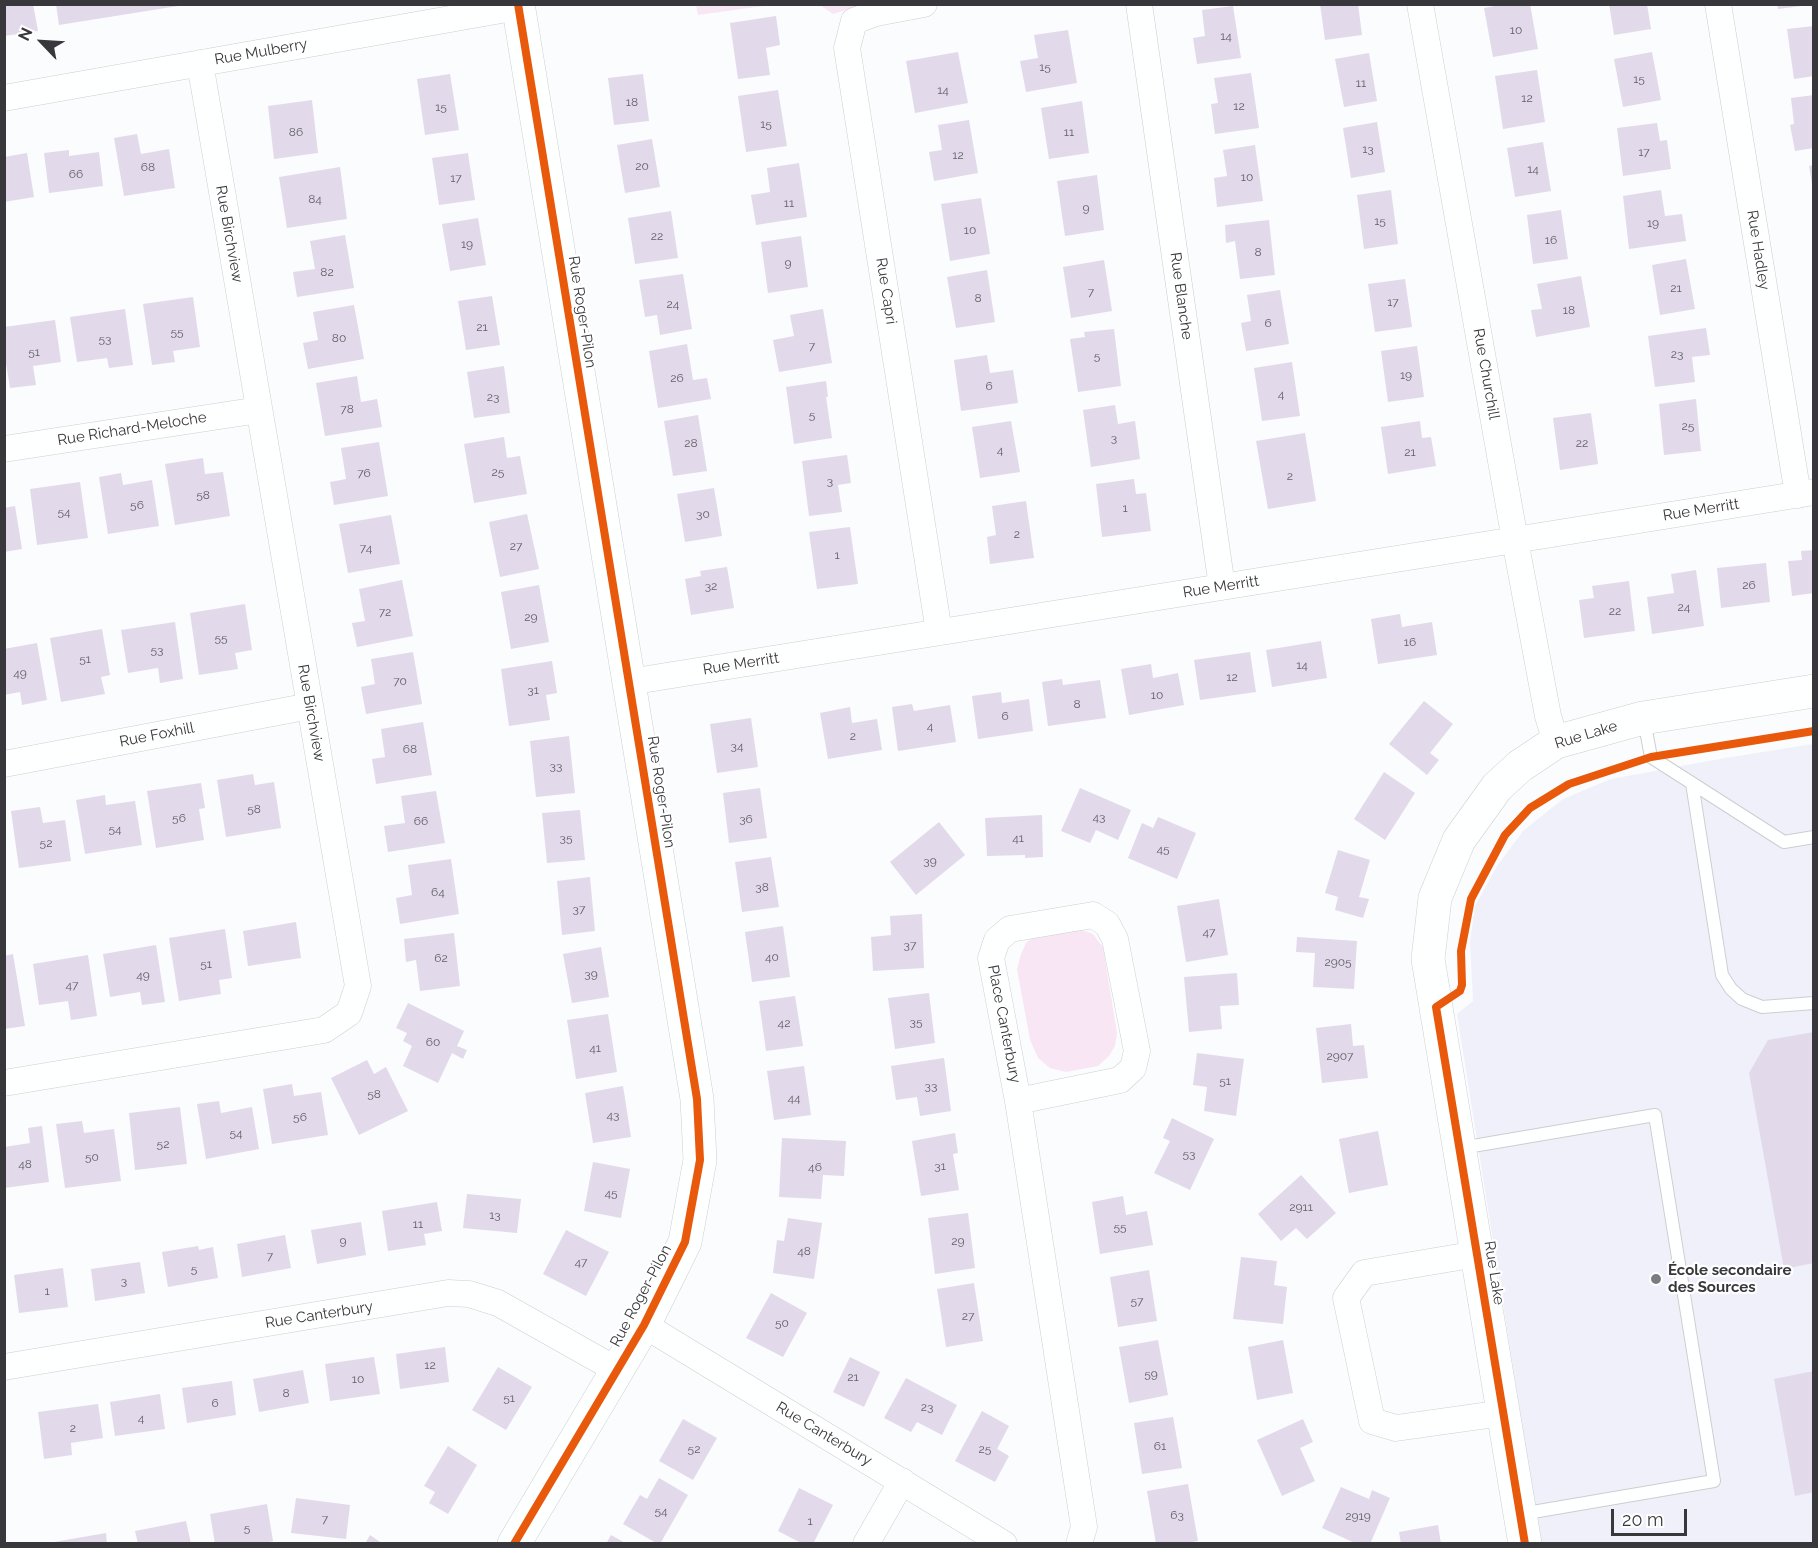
<!DOCTYPE html>
<html>
<head>
<meta charset="utf-8">
<style>
  body { margin:0 }
  #map { position:relative; width:1818px; height:1548px; overflow:hidden; background:#fbfcfe; font-family:Raleway,sans-serif }
  canvas { display:block }
  .frame { position:absolute; inset:0; border:6px solid #38383c; pointer-events:none }
  .north { position:absolute; left:12px; top:12px; width:60px; height:60px; -webkit-text-stroke:4px #fff; paint-order:stroke; rotate:295deg; font-size:16px; font-weight:700; line-height:24px; text-align:center; color:#38383c }
  .north::after { content:''; display:block; margin:auto; width:21px; height:27px; background:#38383c; clip-path:polygon(50% 0,100% 100%,50% 72%,0 100%) }
  .scale { position:absolute; left:1611px; top:1509px; width:76px; height:27px; box-sizing:border-box; border:3px solid #38383c; border-top:0; padding-left:8px; font-size:18px; line-height:21px; white-space:nowrap; color:#38383c; -webkit-text-stroke:4px #fff; paint-order:stroke }
</style>
</head>
<body>
<div id="map">
<canvas width="1818" height="1548"></canvas>
<div class="frame"></div>
<div class="north">N</div>
<div class="scale">20 m</div>
</div>
<script>
const context = document.querySelector('canvas').getContext('2d');
context.lineJoin = 'round';
function fillPath(path, color) {
  context.fillStyle = color;
  context.fill(path, 'evenodd');
}
function poly(rows) {
  const path = new Path2D();
  for (const r of rows) {
    path.moveTo(r[0], r[1]);
    for (let i = 2; i < r.length; i += 2) path.lineTo(r[i], r[i + 1]);
  }
  return path;
}
function stroke(path, color, width, dash) {
  context.strokeStyle = color;
  context.lineWidth = width;
  context.lineCap = dash ? 'butt' : 'round';
  context.setLineDash(dash || []);
  context.stroke(path);
}
function label(font, color, halo, rows, align = 'center') {
  context.font = font + ' Raleway,sans-serif';
  context.lineWidth = 4.5;
  context.setLineDash([]);
  context.textBaseline = 'middle';
  context.strokeStyle = halo;
  context.fillStyle = color;
  for (const [text, x, y, turn = 0] of rows) {
    context.save();
    context.translate(x, y);
    context.rotate((+turn || 0) * Math.PI / 180);
    context.textAlign = isNaN(turn) ? turn : align;
    if (halo) context.strokeText(text, 0, 0);
    context.fillText(text, 0, 0);
    context.restore();
  }
}
const built = poly([
  [1813,744,1813,1543,1541,1543,1457,1014,1473,1001,1470,942,1475,906,1497,866,1523,831,1563,799,1611,779,1725,758]
]);
const green = poly([
  [696,5,696,4,771,5,698,15],
  [820,5,862,5,833,14],
  [1082,930,1093,934,1103,947,1117,1033,1115,1046,1109,1056,1098,1066,1066,1072,1050,1068,1038,1058,1030,1040,1017,969,1021,954,1026,943,1035,936]
]);
const building = poly([
  [4,4,33,4,38,31,4,36],
  [56,4,177,4,178,6,59,25],
  [1320,4,1358,4,1362,35,1325,40],
  [1505,4,1530,4,1538,49,1493,57,1484,8],
  [1609,4,1647,4,1651,29,1614,35],
  [1777,4,1802,4,1802,6,1778,9],
  [1233,6,1241,58,1197,64,1193,38,1205,36,1202,10],
  [776,16,780,45,766,48,770,75,738,79,730,23],
  [1814,26,1814,76,1794,79,1787,29],
  [1068,30,1077,83,1026,92,1020,61,1038,58,1034,35],
  [958,52,968,103,915,113,906,61],
  [1652,52,1661,100,1623,107,1614,59],
  [1369,53,1377,101,1344,107,1335,59],
  [1537,70,1545,122,1503,129,1495,76],
  [1251,73,1259,128,1215,134,1211,104,1218,103,1214,78],
  [450,74,459,130,425,135,417,79],
  [643,74,649,121,614,125,608,78],
  [778,90,787,146,746,152,738,96],
  [1814,95,1814,148,1795,151,1790,125,1794,124,1791,98],
  [312,100,318,153,274,159,268,106],
  [1082,101,1089,153,1049,159,1041,108],
  [969,120,978,173,934,181,929,152,942,150,938,125],
  [1377,122,1385,172,1351,178,1343,128],
  [1657,123,1660,141,1667,140,1671,169,1623,176,1617,128],
  [137,134,141,154,169,149,175,188,124,196,114,138],
  [652,139,660,187,625,193,617,145],
  [1543,142,1551,191,1515,197,1507,148],
  [1255,145,1263,201,1217,207,1214,178,1227,176,1223,150],
  [69,150,69,156,99,152,103,186,49,193,44,153],
  [27,153,34,197,4,202,4,157],
  [468,153,475,200,439,205,432,158],
  [799,163,807,217,756,225,751,195,770,192,767,168],
  [1814,165,1814,184,1812,184,1809,166],
  [340,167,347,219,287,228,279,177],
  [1097,175,1104,230,1065,236,1057,181],
  [1391,190,1398,244,1364,249,1357,195],
  [1661,190,1665,216,1682,214,1686,241,1629,249,1623,196],
  [981,198,990,254,950,261,941,204],
  [1561,210,1568,259,1533,264,1527,215],
  [671,211,678,258,635,264,628,218],
  [478,218,486,265,450,271,442,224],
  [1269,220,1275,275,1240,279,1235,241,1226,243,1225,225],
  [345,235,354,288,297,297,293,272,315,269,310,241],
  [801,236,808,287,768,293,761,242],
  [1686,259,1695,309,1660,315,1652,265],
  [1104,260,1112,311,1071,318,1063,267],
  [987,270,995,322,956,328,947,277],
  [683,274,692,329,660,335,657,315,645,317,639,280],
  [1581,276,1590,327,1536,337,1531,310,1542,309,1537,284],
  [1405,279,1412,327,1375,332,1368,284],
  [1280,290,1289,344,1246,351,1241,323,1251,321,1247,295],
  [492,296,500,345,466,350,458,301],
  [193,297,200,347,173,351,175,362,152,365,143,304],
  [354,305,364,359,308,369,303,343,318,340,313,312],
  [125,309,133,365,109,368,107,358,77,362,70,317],
  [823,309,832,363,779,372,773,340,794,336,790,315],
  [55,320,61,362,33,366,36,385,10,388,4,351,4,327],
  [1706,328,1710,355,1692,357,1695,382,1655,387,1648,336],
  [1114,329,1121,386,1078,392,1070,339,1085,337,1084,332],
  [687,344,693,380,707,378,711,399,658,408,649,351],
  [1417,346,1424,397,1388,402,1381,351],
  [987,355,990,373,1013,370,1018,403,961,411,954,360],
  [1292,362,1300,416,1262,421,1254,368],
  [504,366,510,413,474,418,467,372],
  [357,376,361,402,377,399,382,427,325,436,316,383],
  [826,381,828,397,826,397,832,438,794,444,786,387],
  [1696,399,1701,451,1664,455,1659,404],
  [1115,405,1118,424,1135,421,1140,459,1091,467,1083,410],
  [1591,413,1598,464,1560,470,1553,418],
  [698,415,707,471,673,476,664,421],
  [1011,421,1020,472,980,478,972,427],
  [1420,421,1422,438,1431,437,1436,466,1388,474,1381,427],
  [1305,433,1316,501,1268,509,1256,441],
  [504,437,507,458,520,456,527,494,474,503,464,444],
  [379,442,388,496,334,505,330,482,346,479,341,448],
  [847,455,851,483,838,485,842,512,809,516,802,461],
  [203,458,205,474,223,472,230,516,175,525,165,464],
  [121,473,123,485,152,480,159,526,108,534,99,477],
  [1134,479,1136,494,1146,493,1151,531,1102,537,1096,484],
  [80,482,88,538,37,545,30,489],
  [714,488,722,536,685,542,677,494],
  [1026,501,1034,558,990,564,987,537,996,535,992,506],
  [15,506,22,549,4,552,4,508],
  [527,514,539,569,500,577,489,522],
  [391,515,400,564,348,573,339,524],
  [850,527,858,584,817,589,809,532],
  [1814,550,1814,593,1792,596,1788,561,1802,560,1801,551],
  [1766,563,1770,602,1721,608,1717,568],
  [727,567,734,608,691,615,685,579,701,576,700,571],
  [1696,570,1704,626,1652,634,1647,597,1674,593,1671,574],
  [402,580,413,636,357,647,352,623,365,621,359,589],
  [1629,581,1635,631,1584,638,1579,600,1594,598,1592,586],
  [539,585,549,642,511,649,501,592],
  [245,604,252,650,235,653,238,669,199,675,190,613],
  [1400,614,1402,627,1432,622,1437,655,1378,664,1371,619],
  [175,622,183,679,160,683,158,668,128,673,121,630],
  [102,629,110,675,101,677,105,694,61,702,50,638],
  [1321,641,1327,678,1272,687,1266,650],
  [37,643,47,700,22,705,20,692,4,695,4,649],
  [413,652,422,704,366,714,361,687,375,684,371,659],
  [1250,652,1256,692,1200,700,1194,660],
  [552,661,557,693,546,695,550,720,509,726,501,669],
  [1151,664,1153,678,1178,673,1184,705,1129,715,1121,669],
  [1062,679,1063,685,1100,680,1106,718,1048,726,1042,682],
  [1001,692,1002,703,1029,699,1033,731,978,739,972,696],
  [1424,701,1453,724,1430,753,1439,760,1427,775,1389,744],
  [912,704,914,711,950,705,956,742,898,751,892,707],
  [850,707,852,723,877,719,882,750,828,759,820,713],
  [751,718,758,767,717,773,710,724],
  [423,722,432,775,376,784,372,759,385,757,381,729],
  [569,736,575,793,536,797,530,741],
  [1384,772,1415,793,1385,840,1354,819],
  [253,774,255,785,274,782,281,828,226,837,217,780],
  [201,783,205,808,199,809,204,840,156,848,147,791],
  [760,788,767,838,729,843,723,793],
  [1080,788,1131,810,1118,840,1096,830,1090,843,1061,831],
  [436,791,445,843,388,852,384,826,405,823,401,796],
  [105,795,106,805,135,801,142,845,85,854,76,800],
  [40,807,43,823,65,820,71,861,19,868,11,811],
  [580,810,585,860,547,863,542,813],
  [1042,815,1043,857,1025,858,1025,855,987,856,985,818],
  [1158,817,1196,833,1177,879,1128,858,1142,823,1153,828],
  [939,822,965,855,916,895,890,862],
  [1338,850,1370,860,1359,897,1369,899,1363,918,1335,910,1338,897,1325,893],
  [771,857,779,907,742,912,735,862],
  [451,859,459,914,400,924,396,898,412,895,408,865],
  [590,877,595,931,562,935,557,881],
  [1219,899,1228,955,1186,962,1177,906],
  [922,914,924,968,873,971,871,937,891,935,890,916],
  [296,922,301,958,248,966,243,931],
  [783,926,790,977,752,982,745,932],
  [225,929,232,978,219,980,221,994,179,1001,169,938],
  [454,933,460,986,420,991,416,960,406,962,404,939],
  [1297,937,1357,941,1354,989,1313,987,1315,953,1296,952],
  [156,945,165,1002,142,1005,140,992,110,997,103,954],
  [601,947,609,997,572,1003,563,954],
  [13,954,25,1026,4,1029,4,956],
  [88,955,97,1016,71,1020,68,1001,39,1005,33,964],
  [1237,973,1239,1005,1220,1006,1222,1029,1189,1032,1184,977],
  [929,993,935,1043,895,1049,888,998],
  [795,996,803,1046,766,1051,759,1001],
  [408,1003,464,1031,457,1046,467,1050,463,1059,452,1053,438,1083,403,1066,412,1046,403,1041,407,1033,396,1028],
  [608,1014,617,1072,576,1079,567,1020],
  [1351,1024,1353,1046,1364,1045,1368,1078,1322,1083,1316,1028],
  [1814,1032,1814,1263,1784,1269,1749,1073,1768,1040],
  [1197,1053,1244,1059,1236,1116,1204,1111,1207,1087,1193,1085],
  [944,1058,951,1111,920,1116,917,1097,896,1100,891,1066],
  [367,1060,374,1074,386,1067,408,1111,359,1135,331,1078],
  [804,1066,811,1115,774,1120,767,1071],
  [292,1084,294,1096,321,1092,328,1135,272,1144,263,1089],
  [623,1086,631,1137,593,1143,585,1093],
  [219,1101,221,1113,252,1107,259,1149,206,1159,197,1104],
  [180,1107,187,1164,135,1170,129,1113],
  [1172,1118,1214,1139,1190,1190,1154,1173,1170,1141,1163,1138],
  [82,1121,84,1133,114,1129,121,1181,65,1188,56,1124],
  [42,1126,49,1182,4,1188,4,1147,30,1143,28,1128],
  [1378,1131,1388,1185,1349,1193,1339,1139],
  [955,1133,958,1153,953,1154,959,1190,921,1196,912,1141],
  [782,1138,846,1141,844,1176,823,1175,821,1199,779,1197],
  [593,1162,630,1169,621,1218,584,1211],
  [1301,1175,1336,1213,1307,1239,1296,1228,1281,1241,1258,1214],
  [467,1194,521,1199,517,1233,463,1228],
  [1123,1196,1126,1215,1147,1211,1153,1245,1100,1254,1092,1202],
  [437,1202,442,1231,424,1234,426,1245,388,1251,382,1211],
  [968,1213,975,1268,935,1274,928,1218],
  [788,1218,822,1223,814,1279,773,1273,777,1240,784,1241],
  [361,1222,366,1255,317,1264,311,1230],
  [566,1230,609,1252,586,1296,543,1274],
  [285,1235,291,1268,242,1277,237,1244],
  [198,1246,199,1250,213,1247,218,1278,168,1287,162,1252],
  [1241,1257,1277,1261,1274,1285,1287,1287,1283,1324,1233,1319],
  [140,1262,145,1293,95,1301,91,1269],
  [63,1268,68,1307,19,1313,14,1275],
  [1149,1270,1157,1321,1118,1327,1110,1277],
  [974,1283,983,1341,946,1347,937,1289],
  [771,1293,807,1313,783,1357,746,1338],
  [1158,1340,1168,1395,1129,1403,1119,1347],
  [1283,1340,1293,1393,1257,1400,1248,1347],
  [445,1347,449,1382,400,1389,396,1354],
  [374,1357,380,1394,330,1401,325,1364],
  [850,1357,880,1372,864,1407,833,1392],
  [498,1367,532,1387,506,1430,472,1410],
  [303,1370,309,1403,259,1412,253,1379],
  [1814,1371,1814,1492,1795,1496,1774,1379],
  [906,1378,957,1405,942,1435,917,1422,911,1432,884,1418],
  [232,1381,236,1415,187,1423,182,1388],
  [160,1394,165,1429,115,1436,110,1402],
  [98,1404,103,1438,71,1443,72,1455,44,1459,38,1412],
  [982,1411,1009,1426,997,1449,1009,1456,995,1482,955,1461],
  [1173,1417,1182,1468,1142,1474,1134,1423],
  [683,1419,717,1438,693,1480,659,1461],
  [1303,1419,1313,1442,1300,1448,1315,1481,1282,1496,1257,1440],
  [448,1446,477,1465,448,1514,429,1503,435,1492,424,1486],
  [659,1478,688,1495,660,1544,658,1544,623,1524,640,1495,647,1499],
  [1188,1484,1198,1541,1182,1544,1156,1544,1147,1491],
  [1341,1487,1369,1499,1372,1490,1390,1498,1370,1544,1357,1544,1322,1528],
  [799,1488,833,1505,813,1544,803,1544,778,1531],
  [296,1498,350,1505,346,1539,291,1533],
  [267,1504,273,1541,262,1544,215,1544,210,1514],
  [186,1521,191,1544,138,1544,135,1531],
  [1438,1525,1441,1544,1401,1544,1399,1532],
  [106,1533,107,1544,55,1544,54,1542],
  [370,1535,383,1544,365,1544],
  [611,1535,627,1544,606,1544]
]);
const lane = poly([
  [1644,720,1651,757,1784,842,1814,837],
  [1692,783,1722,975,1731,989,1742,999,1762,1007,1814,1003],
  [1461,1148,1655,1115,1714,1481,1521,1514]
]);
const street = poly([
  [924,4,876,13,854,21,847,48,939,632],
  [1139,4,1222,587],
  [1420,4,1515,540,1548,716,1556,742],
  [1718,4,1798,495],
  [4,98,518,7],
  [4,449,259,410],
  [629,682,1814,492],
  [4,764,310,706],
  [4,1083,324,1030,349,1013,358,986,200,63],
  [1018,1101,1120,1080,1133,1068,1137,1051,1115,939,1107,924,1093,915,1010,929,997,940,991,958,1018,1101,1084,1527,1079,1544],
  [1477,1254,1364,1273,1346,1298,1372,1421,1396,1428,1503,1413],
  [644,1325,1004,1544],
  [4,1367,448,1293,469,1294,498,1303,617,1370],
  [866,1544,902,1481]
]);
const secondary = poly([
  [514,1544,644,1325,685,1242,700,1160,697,1099,518,4],
  [1525,1544,1428,959,1435,898,1459,840,1497,787,1520,766,1556,742,1643,718,1814,691]
]);
const cycleway = poly([
  [514,1544,644,1325,685,1242,700,1160,697,1099,518,4],
  [1525,1544,1436,1007,1460,991,1462,985,1461,951,1471,899,1505,835,1530,808,1569,784,1651,757,1814,731]
]);
const markers = [
  [1656,1279,6,"#7c7d80"]
];
const numberNames = [
  ["10",1516,30],
  ["14",1226,36],
  ["15",1045,67],
  ["15",1639,79],
  ["11",1361,83],
  ["14",943,90],
  ["12",1527,98],
  ["18",632,102],
  ["12",1239,106],
  ["15",441,107],
  ["15",766,124],
  ["86",296,132],
  ["11",1069,132],
  ["13",1368,149],
  ["17",1644,152],
  ["12",958,155],
  ["20",642,166],
  ["68",148,167],
  ["14",1533,169],
  ["66",76,174],
  ["10",1247,177],
  ["17",456,178],
  ["84",315,199],
  ["11",789,203],
  ["9",1086,208],
  ["15",1380,221],
  ["19",1653,223],
  ["10",970,230],
  ["22",657,236],
  ["16",1551,240],
  ["19",467,244],
  ["8",1258,252],
  ["9",788,263],
  ["82",327,272],
  ["21",1676,288],
  ["7",1091,292],
  ["8",978,298],
  ["17",1393,302],
  ["24",673,304],
  ["18",1569,310],
  ["6",1268,323],
  ["21",482,327],
  ["55",177,332],
  ["80",339,338],
  ["53",105,339],
  ["7",812,346],
  ["51",34,352],
  ["23",1677,354],
  ["5",1097,356],
  ["19",1406,375],
  ["26",677,378],
  ["6",989,386],
  ["4",1281,394],
  ["23",493,397],
  ["78",347,409],
  ["5",812,415],
  ["25",1688,426],
  ["3",1114,438],
  ["28",691,443],
  ["22",1582,443],
  ["4",1000,450],
  ["21",1410,452],
  ["25",498,472],
  ["76",364,473],
  ["2",1290,476],
  ["3",830,481],
  ["58",203,495],
  ["56",137,505],
  ["1",1125,508],
  ["54",64,512],
  ["30",703,514],
  ["2",1017,534],
  ["27",516,546],
  ["74",366,548],
  ["1",837,555],
  ["26",1749,585],
  ["32",711,586],
  ["24",1684,607],
  ["22",1615,611],
  ["72",385,612],
  ["29",531,617],
  ["55",221,638],
  ["16",1410,642],
  ["53",157,650],
  ["51",85,659],
  ["14",1302,665],
  ["49",20,673],
  ["12",1232,677],
  ["70",400,681],
  ["31",533,690],
  ["10",1157,695],
  ["8",1077,704],
  ["6",1005,716],
  ["4",930,726],
  ["2",853,736],
  ["34",737,746],
  ["68",410,749],
  ["33",556,766],
  ["58",254,809],
  ["43",1099,817],
  ["56",179,818],
  ["36",746,819],
  ["66",421,821],
  ["54",115,829],
  ["35",566,838],
  ["41",1018,838],
  ["52",46,843],
  ["45",1163,849],
  ["39",930,861],
  ["38",762,887],
  ["64",438,892],
  ["37",579,909],
  ["47",1209,932],
  ["37",910,945],
  ["40",772,957],
  ["62",441,958],
  ["2905",1338,962],
  ["51",206,964],
  ["39",591,974],
  ["49",143,975],
  ["47",72,985],
  ["35",916,1022],
  ["42",784,1023],
  ["60",433,1042],
  ["41",595,1048],
  ["2907",1340,1056],
  ["51",1225,1081],
  ["33",931,1086],
  ["58",374,1094],
  ["44",794,1098],
  ["43",613,1115],
  ["56",300,1117],
  ["54",236,1133],
  ["52",163,1144],
  ["53",1189,1154],
  ["50",92,1157],
  ["48",25,1164],
  ["31",940,1166],
  ["46",815,1167],
  ["45",611,1193],
  ["2911",1301,1207],
  ["13",495,1215],
  ["11",418,1224],
  ["55",1120,1227],
  ["9",343,1241],
  ["29",958,1241],
  ["48",804,1251],
  ["7",270,1256],
  ["47",581,1262],
  ["5",194,1269],
  ["3",124,1281],
  ["1",47,1291],
  ["57",1137,1301],
  ["27",968,1316],
  ["50",782,1323],
  ["12",430,1365],
  ["59",1151,1374],
  ["21",853,1377],
  ["10",358,1379],
  ["8",286,1393],
  ["51",509,1398],
  ["6",215,1403],
  ["23",927,1407],
  ["4",141,1418],
  ["2",73,1428],
  ["61",1160,1446],
  ["52",694,1449],
  ["25",985,1449],
  ["54",661,1511],
  ["63",1177,1515],
  ["2919",1358,1516],
  ["7",325,1519],
  ["1",810,1521],
  ["5",247,1528]
];
const streetNames = [
  ["Rue Mulberry",261,52,-10],
  ["Rue Birchview",229,234,80],
  ["Rue Hadley",1758,250,81],
  ["Rue Capri",886,291,81],
  ["Rue Blanche",1181,296,82],
  ["Rue Roger-Pilon",582,312,81],
  ["Rue Churchill",1486,374,80],
  ["Rue Richard-Meloche",132,429,-9],
  ["Rue Merritt",1701,510,-9],
  ["Rue Merritt",1221,587,-9],
  ["Rue Merritt",741,664,-9],
  ["Rue Birchview",311,713,80],
  ["Rue Foxhill",157,735,-11],
  ["Rue Lake",1586,735,-17],
  ["Rue Roger-Pilon",661,792,81],
  ["Place Canterbury",1004,1024,79],
  ["Rue Lake",1494,1273,81],
  ["Rue Roger-Pilon",641,1296,-62],
  ["Rue Canterbury",319,1315,-9],
  ["Rue Canterbury",824,1434,31]
];
const poiNames = [
  ["École secondaire",1668,1270],
  ["des Sources",1668,1287]
];
fillPath(built, '#eff0fa');
fillPath(green, '#f9e6f5');
fillPath(building, '#e2daea');
stroke(lane, '#cdced1', 14);
stroke(street, '#cdced1', 27);
stroke(secondary, '#cdced1', 34);
stroke(lane, '#feffff', 12);
stroke(street, '#feffff', 26);
stroke(secondary, '#feffff', 33);
stroke(cycleway, '#e8590c', 8);
for (const [x, y, r, color] of markers) {
  const dot = new Path2D();
  dot.arc(x, y, r, 0, 2 * Math.PI);
  context.fillStyle = color;
  context.fill(dot);
  stroke(dot, '#fff', 2);
}
label('12px', '#626068', null, numberNames);
label('15px', '#38383c', '#fff', streetNames);
label('bold 15px', '#38383c', '#fff', poiNames, 'left');
</script>
</body>
</html>
